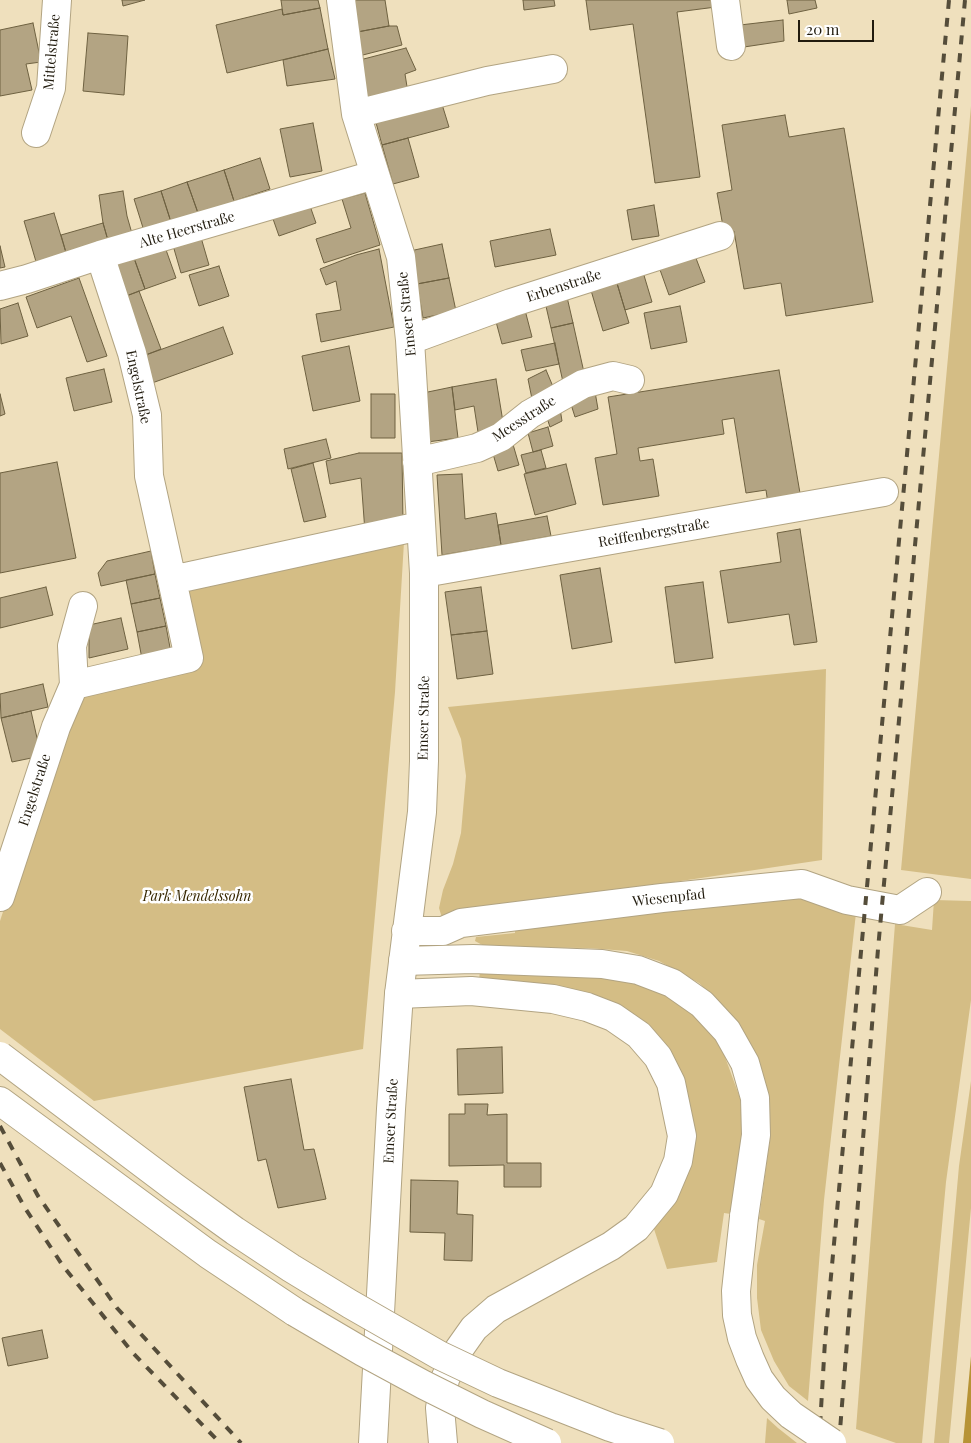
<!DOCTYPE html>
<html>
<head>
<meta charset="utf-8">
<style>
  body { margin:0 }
  #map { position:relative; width:971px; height:1443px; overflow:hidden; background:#efe0bd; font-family:"Playfair Display",serif }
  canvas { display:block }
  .scale { position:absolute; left:798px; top:20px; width:76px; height:22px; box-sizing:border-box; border:2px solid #211b0e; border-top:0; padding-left:6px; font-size:15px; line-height:18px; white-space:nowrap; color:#211b0e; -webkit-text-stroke:4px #fff; paint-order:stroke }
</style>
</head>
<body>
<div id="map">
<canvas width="971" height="1443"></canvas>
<div class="scale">20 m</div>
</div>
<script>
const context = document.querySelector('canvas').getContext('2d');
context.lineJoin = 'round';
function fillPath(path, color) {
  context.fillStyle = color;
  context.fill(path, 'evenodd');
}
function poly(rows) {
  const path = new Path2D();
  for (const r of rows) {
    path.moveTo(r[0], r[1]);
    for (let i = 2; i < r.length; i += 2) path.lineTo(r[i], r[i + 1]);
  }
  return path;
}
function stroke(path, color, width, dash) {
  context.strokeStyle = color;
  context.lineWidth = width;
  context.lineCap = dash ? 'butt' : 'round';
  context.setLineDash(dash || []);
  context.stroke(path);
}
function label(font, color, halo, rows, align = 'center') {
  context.font = font + ' "Playfair Display",serif';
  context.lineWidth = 5;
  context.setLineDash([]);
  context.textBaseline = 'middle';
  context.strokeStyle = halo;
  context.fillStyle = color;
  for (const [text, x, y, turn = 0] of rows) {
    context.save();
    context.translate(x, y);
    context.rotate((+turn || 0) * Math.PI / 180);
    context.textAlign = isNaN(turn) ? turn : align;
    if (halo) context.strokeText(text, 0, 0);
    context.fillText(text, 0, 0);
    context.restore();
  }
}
const green = poly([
  [971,106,971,879,901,870],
  [404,542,395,692,363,1049,94,1101,0,1029,0,921,73,699,195,669,184,590],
  [826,669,822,860,506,907,442,918,439,908,443,890,453,864,461,833,466,776,461,739,448,707],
  [801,895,856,913,824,1200,808,1401,789,1386,774,1361,761,1330,757,1298,757,1265,765,1221,759,1219,770,1139,769,1099,744,1035,722,1005,699,983,659,961,627,951,588,948,486,947,475,941,476,937,515,933,515,928],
  [934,900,971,901,971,1000,946,1182,922,1443,896,1443,856,1429,895,924,932,930],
  [522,970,619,979,659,991,685,1007,705,1026,721,1046,740,1098,744,1148,731,1214,724,1213,717,1262,667,1269,654,1229,678,1197,658,1037,479,979,480,972],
  [971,1081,971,1208,949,1443,934,1443,959,1166],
  [767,1418,778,1428,797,1443,765,1443]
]);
const water = poly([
  [971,1356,971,1443,963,1443]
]);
const building = poly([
  [122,0,145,0,123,6,122,0],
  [281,0,318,0,320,8,283,15,281,0],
  [348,0,385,0,389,26,352,33,348,0],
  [523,0,554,0,555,6,524,10,523,0],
  [586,0,715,0,716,7,677,12,700,177,655,183,633,24,590,30,586,0],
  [787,0,815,0,817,8,789,14,787,0],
  [320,8,328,49,227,73,216,25,282,9,283,15,320,8],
  [783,20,784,41,744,47,740,25,783,20],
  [33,23,41,62,26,64,32,90,0,96,0,30,33,23],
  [389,26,397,26,402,45,355,57,352,33,389,26],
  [88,33,128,36,124,95,83,91,88,33],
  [406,48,416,70,405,74,408,93,366,102,356,61,406,48],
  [328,49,335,79,287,86,283,60,328,49],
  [441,101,449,127,382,145,375,119,441,101],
  [785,115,789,137,844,128,873,302,786,316,781,283,744,289,734,231,724,232,717,193,732,190,722,125,785,115],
  [313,123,322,171,290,177,280,129,313,123],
  [408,138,419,177,393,184,382,145,408,138],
  [260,158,270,189,234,201,224,170,260,158],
  [224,170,234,201,198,213,187,182,224,170],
  [187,182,198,213,171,222,161,191,187,182],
  [123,191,127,216,133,237,109,244,103,223,99,195,123,191],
  [161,191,171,222,144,231,134,199,161,191],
  [365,193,380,245,324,263,316,239,351,228,342,199,365,193],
  [309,203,316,223,279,236,272,216,309,203],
  [654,205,659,236,632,240,627,210,654,205],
  [54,213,67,256,37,265,24,221,54,213],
  [103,223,109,244,67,256,61,235,103,223],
  [550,229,556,255,495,267,490,241,550,229],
  [200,234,209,265,181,273,172,242,200,234],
  [442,244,449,278,417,284,410,251,442,244],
  [0,246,5,267,0,268,0,246],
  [165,247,176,278,145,289,134,258,165,247],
  [379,249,394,327,321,342,316,314,341,310,336,281,326,285,320,269,356,255,379,249],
  [694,253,705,282,669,295,659,267,694,253],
  [134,258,145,289,121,298,108,267,134,258],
  [219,266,229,296,199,306,189,275,219,266],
  [643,272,652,302,625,310,616,280,643,272],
  [79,278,107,356,87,362,71,316,37,328,26,297,79,278],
  [449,278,456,311,423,318,417,284,449,278],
  [616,280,629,323,603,331,590,287,616,280],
  [139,291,161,349,143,356,121,298,139,291],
  [567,297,573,323,551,328,545,302,567,297],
  [18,303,28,336,1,344,0,309,18,303],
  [680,306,687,342,651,349,644,313,680,306],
  [525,310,532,337,502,344,495,318,525,310],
  [573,323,585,377,563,382,551,328,573,323],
  [223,327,233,354,152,383,143,356,223,327],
  [555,343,559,364,526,371,521,350,555,343],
  [349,346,360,401,313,411,302,356,349,346],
  [104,369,112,402,74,411,66,378,104,369],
  [546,370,554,389,533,404,528,379,546,370],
  [779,370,801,499,768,504,766,490,746,493,734,418,722,420,724,434,638,448,640,461,653,459,659,496,603,505,595,458,617,454,608,397,779,370],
  [496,379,504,428,478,432,474,406,455,410,452,387,496,379],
  [594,386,598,409,575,417,569,398,594,386],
  [452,387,458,438,427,442,423,393,452,387],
  [0,394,5,414,0,416,0,394],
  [371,394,395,394,395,438,371,438,371,394],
  [559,402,562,421,550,427,545,412,559,402],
  [548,427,553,446,533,452,528,433,548,427],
  [326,439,331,458,288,469,284,449,326,439],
  [512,441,519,465,498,471,491,447,512,441],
  [541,450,546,468,526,473,521,455,541,450],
  [359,453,402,453,403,523,365,532,361,478,330,484,326,461,359,453],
  [57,462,76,558,0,573,0,473,57,462],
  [313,463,326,517,304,522,291,469,313,463],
  [566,464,576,504,535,515,524,474,566,464],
  [462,474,465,519,496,513,501,545,442,555,437,475,462,474],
  [547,516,551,536,501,545,498,525,547,516],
  [800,529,817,642,794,645,789,614,728,623,720,571,781,562,777,533,800,529],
  [151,551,155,574,101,586,98,573,107,561,151,551],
  [600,568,612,642,572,649,560,575,600,568],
  [155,574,160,598,131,604,126,580,155,574],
  [703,582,713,658,675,663,665,587,703,582],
  [46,587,53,615,0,628,0,598,46,587],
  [481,587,487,631,451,635,445,592,481,587],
  [160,598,166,626,137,632,131,604,160,598],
  [121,618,128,649,89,658,89,625,121,618],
  [166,626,171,653,142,659,137,632,166,626],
  [487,631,493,674,457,679,451,635,487,631],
  [43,684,48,707,1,718,0,694,43,684],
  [31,711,41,756,12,762,1,718,31,711],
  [502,1047,503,1093,458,1095,457,1049,502,1047],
  [291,1079,304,1150,314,1149,326,1199,278,1208,266,1159,258,1161,244,1087,291,1079],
  [465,1104,488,1104,487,1115,507,1114,507,1163,541,1163,541,1187,504,1187,504,1165,449,1166,449,1114,465,1114,465,1104],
  [411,1180,458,1181,457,1214,473,1215,472,1261,444,1260,445,1233,410,1232,411,1180],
  [42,1330,48,1358,8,1366,2,1338,42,1330]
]);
const minor = poly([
  [341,0,356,114,401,257,410,340,424,573,424,761,422,812,399,994,391,1109,373,1443],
  [725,0,731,46],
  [356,114,487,81,553,69],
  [36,133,51,88,57,0],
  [100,255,132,353,147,415,149,476,172,580],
  [0,286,27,279,100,255,374,175],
  [410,340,511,303,720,236],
  [417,462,477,448,501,437,530,414,583,384,613,376,630,380],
  [424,573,884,492],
  [74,685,189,658,172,580,420,526],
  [0,897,56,727,74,685,72,646,83,606],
  [406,931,443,931,461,923,662,898,802,884,847,900,900,910,927,892]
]);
const highway = poly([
  [403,961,473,959,602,964,638,970,672,983,702,1004,727,1031,745,1063,755,1098,756,1135,744,1217],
  [399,994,471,991,553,999,587,1007,613,1017,639,1035,658,1057,671,1083,682,1136,678,1161,664,1194,636,1228,611,1246,496,1309,474,1328,457,1352,445,1379,440,1408,443,1443],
  [0,1101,208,1254,295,1312]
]);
const rail = poly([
  [0,1126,38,1196,117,1308,241,1443],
  [0,1163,25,1208,63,1266,133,1353,220,1443],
  [819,1443,825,1341,949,0],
  [839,1443,878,949,965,0]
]);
const highwayBridge = poly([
  [0,1056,174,1187,235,1231,291,1268,350,1304,439,1355,498,1383,610,1427,660,1443],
  [744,1217,736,1291,737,1315,742,1338,750,1359,759,1379,773,1398,791,1415,832,1443],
  [295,1312,363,1352,424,1385,482,1414,547,1443]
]);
const streetNames = [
  ["Mittelstraße",52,52,-85],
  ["Alte Heerstraße",187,230,-16],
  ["Erbenstraße",564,286,-18],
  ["Emser Straße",407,314,-96],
  ["Engelstraße",138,387,78],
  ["Meesstraße",524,419,-33],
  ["Reiffenbergstraße",654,533,-10],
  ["Emser Straße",424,718,-89],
  ["Engelstraße",35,790,-72],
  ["Wiesenpfad",669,898,-6],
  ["Emser Straße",391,1121,-87]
];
const parkNames = [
  ["Park Mendelssohn",197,897]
];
fillPath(green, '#d4bd85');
fillPath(water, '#b79335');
fillPath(building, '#b3a483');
stroke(building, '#6e6141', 1);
stroke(minor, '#b2a482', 30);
stroke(highway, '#b2a482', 30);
stroke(minor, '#fff', 28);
stroke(highway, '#fff', 28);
stroke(rail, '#554d3a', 4, [9, 9]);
stroke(highwayBridge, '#b2a482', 30, []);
stroke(highwayBridge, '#fff', 28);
label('14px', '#211b0e', '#fff', streetNames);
label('italic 14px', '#362700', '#fff', parkNames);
</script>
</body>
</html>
